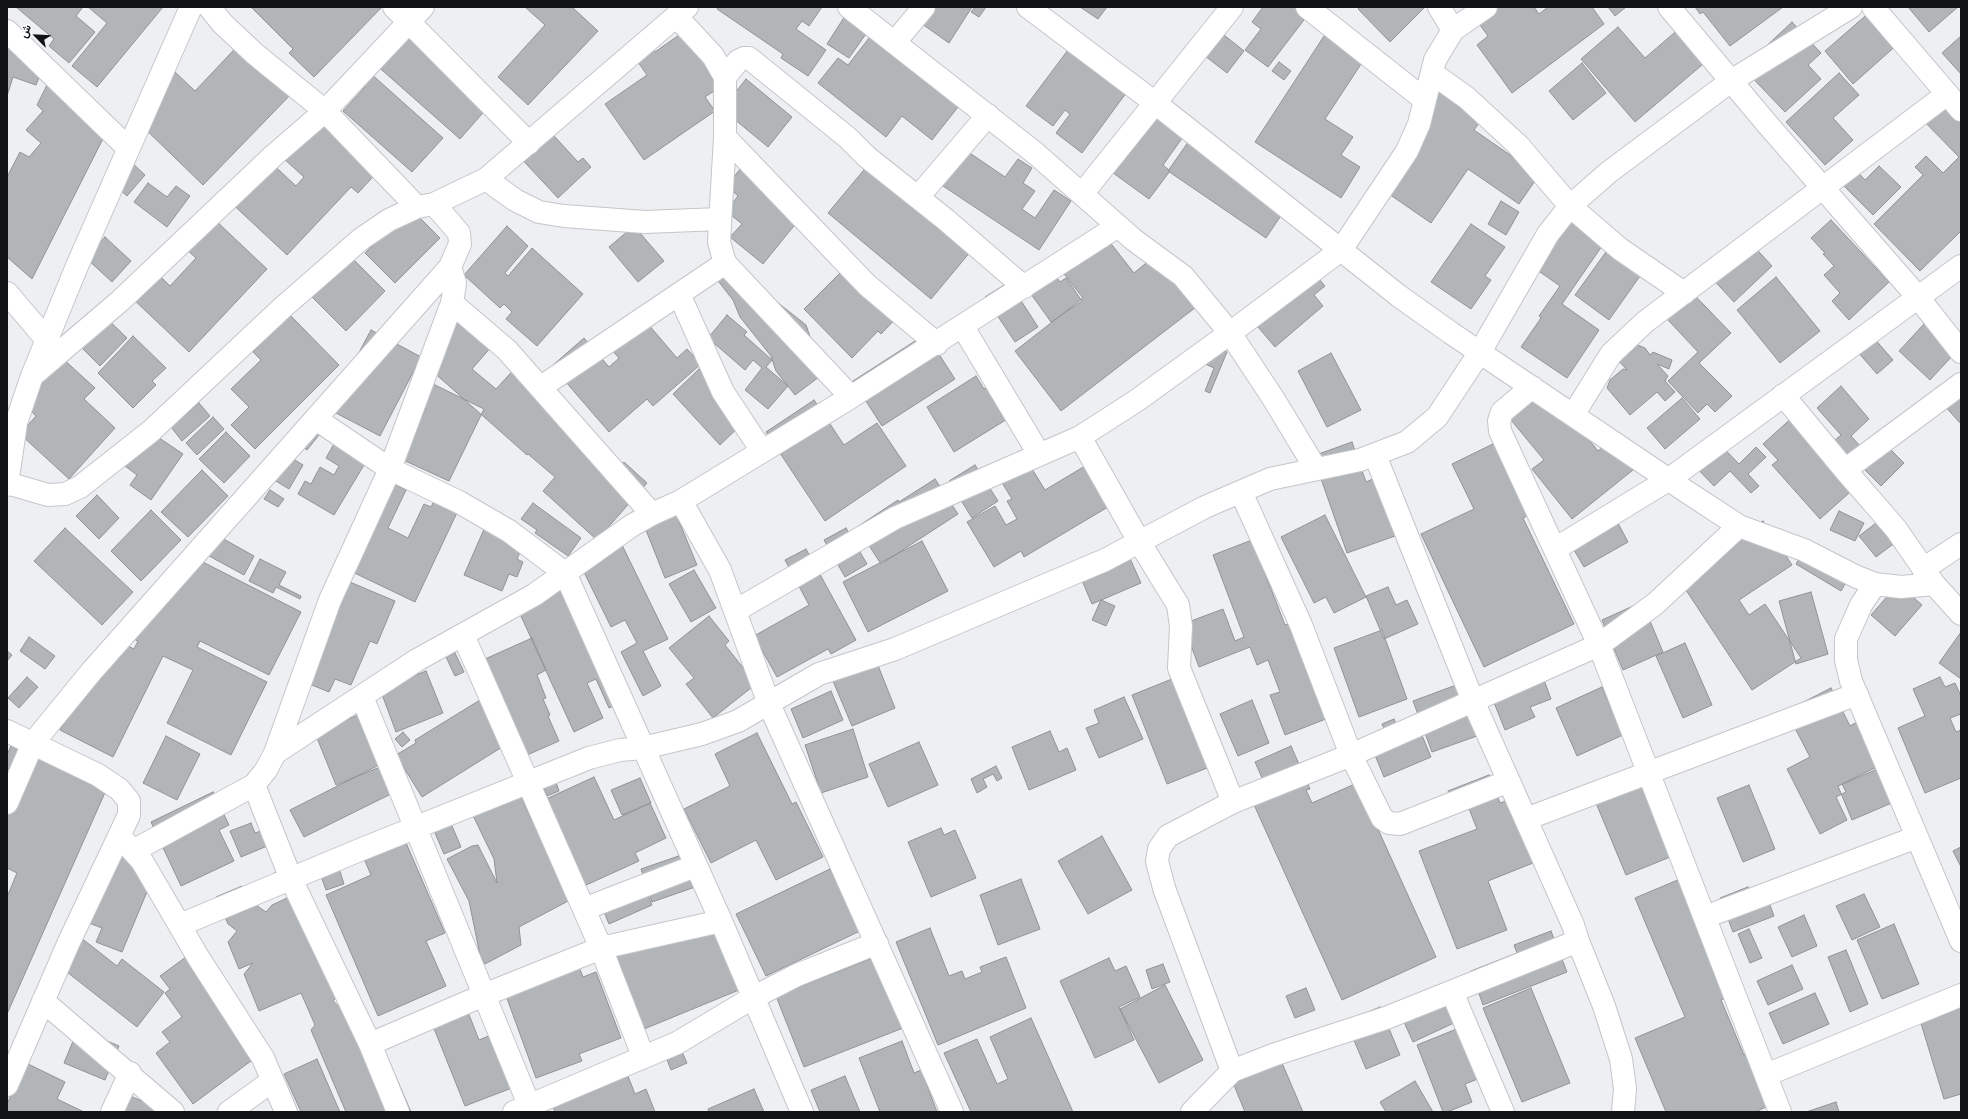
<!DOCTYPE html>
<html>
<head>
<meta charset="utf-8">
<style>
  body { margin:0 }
  #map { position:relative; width:1968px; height:1119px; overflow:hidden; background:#edeff3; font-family:"Open Sans",Vazirmatn,sans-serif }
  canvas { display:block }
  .frame { position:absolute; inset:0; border:8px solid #111213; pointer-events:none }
  .north { position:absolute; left:16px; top:16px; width:40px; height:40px; -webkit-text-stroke:3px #fbfdff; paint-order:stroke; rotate:294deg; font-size:11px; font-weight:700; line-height:16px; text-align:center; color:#111213 }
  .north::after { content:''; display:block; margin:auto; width:14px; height:18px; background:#111213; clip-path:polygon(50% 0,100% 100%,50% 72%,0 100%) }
</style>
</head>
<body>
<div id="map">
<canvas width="1968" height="1119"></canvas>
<div class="frame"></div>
<div class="north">ش</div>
</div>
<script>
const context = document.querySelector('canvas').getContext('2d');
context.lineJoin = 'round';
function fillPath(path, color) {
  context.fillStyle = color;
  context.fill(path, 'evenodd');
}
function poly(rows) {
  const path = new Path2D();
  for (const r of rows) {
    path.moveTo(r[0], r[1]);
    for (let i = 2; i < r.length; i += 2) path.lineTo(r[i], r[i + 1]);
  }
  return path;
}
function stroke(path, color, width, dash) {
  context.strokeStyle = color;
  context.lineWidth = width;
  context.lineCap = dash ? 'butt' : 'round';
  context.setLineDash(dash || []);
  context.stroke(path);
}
const building = poly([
  [16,7,83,7,76,16,95,32,69,63,49,46,54,39,16,7],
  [88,7,163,7,97,87,72,66,107,23,88,7],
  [251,7,382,7,314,77,289,53,293,49,251,7],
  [525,7,572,7,598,31,528,105,498,77,545,25,525,7],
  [718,7,822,7,809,26,802,21,796,29,826,50,808,76,781,58,783,54,717,9,718,7],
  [913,7,972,7,949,43,908,14,913,7],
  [975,7,986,7,979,17,971,12,975,7],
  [1080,7,1107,7,1098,19,1080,7],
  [1263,7,1304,7,1310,12,1268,67,1245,50,1261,29,1252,22,1263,7],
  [1360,7,1425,7,1390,42,1358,9,1360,7],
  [1467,7,1534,7,1539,14,1548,7,1592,7,1604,24,1512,93,1477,45,1488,36,1467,7],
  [1608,7,1626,7,1615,16,1608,7],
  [1695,7,1783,7,1730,46,1703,12,1700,14,1695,7],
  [1908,7,1958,7,1929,32,1908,7],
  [1871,11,1899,43,1853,84,1825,51,1871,11],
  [845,16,868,31,849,58,827,44,845,16],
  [410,22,495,99,460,139,374,63,410,22],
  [1792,22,1821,53,1808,65,1821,79,1785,112,1743,68,1792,22],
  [1214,27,1244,51,1227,73,1196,49,1214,27],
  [1618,27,1645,58,1681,27,1709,59,1635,122,1581,59,1618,27],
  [686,30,723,85,705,97,715,111,644,160,605,104,647,75,631,52,647,41,655,52,686,30],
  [873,33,962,102,932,140,902,116,886,137,818,83,838,58,848,65,873,33],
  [1326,33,1365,58,1325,119,1353,137,1341,155,1360,167,1341,198,1255,142,1326,33],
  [1961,36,1961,74,1942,53,1961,36],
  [246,37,298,87,203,185,138,122,166,93,159,87,174,71,195,91,246,37],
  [7,41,40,75,36,85,13,77,7,96,7,41],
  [1074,42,1132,85,1082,153,1056,133,1070,114,1065,110,1053,126,1026,106,1074,42],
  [1279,62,1291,71,1284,80,1272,71,1279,62],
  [1582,63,1606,93,1573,120,1549,91,1582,63],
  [369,72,443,138,412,172,343,111,365,87,360,82,369,72],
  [1839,73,1859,95,1833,118,1853,140,1825,165,1786,122,1839,73],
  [746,79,792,117,768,147,722,109,746,79],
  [48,83,113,119,32,279,7,257,7,177,20,152,29,157,41,143,26,130,43,111,37,105,48,83],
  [1441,90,1482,119,1474,130,1539,175,1519,204,1468,169,1431,223,1376,185,1441,90],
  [1931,101,1942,112,1951,103,1961,113,1961,231,1920,271,1874,224,1923,175,1915,167,1926,156,1943,173,1959,157,1917,114,1931,101],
  [1151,104,1188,130,1163,165,1170,171,1149,199,1098,162,1151,104],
  [326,116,381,168,358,193,351,187,287,255,227,199,266,158,296,186,304,177,283,158,326,116],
  [545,126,578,162,583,158,591,167,558,198,516,153,545,126],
  [1191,138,1288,205,1266,238,1168,171,1191,138],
  [955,143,1005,177,1018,159,1032,168,1023,183,1035,191,1022,209,1035,218,1054,190,1071,201,1039,250,931,178,955,143],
  [873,159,976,245,931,299,828,213,873,159],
  [131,162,145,175,127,196,112,183,131,162],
  [744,164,806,211,763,264,730,237,742,224,726,211,738,196,727,186,744,164],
  [1879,166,1901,187,1873,215,1841,183,1854,168,1865,180,1879,166],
  [148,183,167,197,176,186,190,196,167,227,134,202,148,183],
  [1501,201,1519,212,1506,235,1488,224,1501,201],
  [1564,201,1611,233,1562,304,1599,330,1567,378,1521,347,1541,318,1539,316,1560,286,1523,260,1564,201],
  [411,209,440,238,395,283,365,253,411,209],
  [213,218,267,269,189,352,131,297,155,271,170,286,196,258,185,248,213,218],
  [1831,220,1889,282,1849,320,1832,301,1840,293,1824,275,1834,266,1823,254,1825,253,1811,238,1831,220],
  [1471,224,1505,247,1485,276,1491,280,1471,309,1431,282,1471,224],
  [507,226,528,246,505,273,508,276,532,248,583,294,537,346,506,319,512,312,504,304,500,308,464,275,507,226],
  [634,226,664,261,638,282,609,247,634,226],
  [1101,231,1134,273,1151,259,1200,304,1061,411,1015,351,1083,298,1057,265,1101,231],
  [105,237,131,261,112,282,86,258,105,237],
  [1748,240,1772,266,1734,302,1709,275,1748,240],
  [1611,245,1645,269,1609,320,1575,295,1611,245],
  [343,249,385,291,346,331,302,287,343,249],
  [724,256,743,275,806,325,823,374,795,395,776,371,771,356,740,317,733,300,711,272,707,262,724,256],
  [855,258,906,308,881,334,878,331,852,358,804,309,855,258],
  [1046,262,1060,282,1066,278,1082,301,1051,322,1021,280,1046,262],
  [1306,264,1325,286,1314,295,1323,306,1275,347,1247,314,1306,264],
  [1776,277,1820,331,1780,363,1737,310,1776,277],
  [1679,279,1731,333,1699,363,1732,396,1715,412,1707,404,1698,413,1668,381,1698,352,1653,304,1679,279],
  [1009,282,1038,327,1015,342,985,297,1009,282],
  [98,310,127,338,100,366,71,337,98,310],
  [467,310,499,338,472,369,496,389,518,365,622,464,624,462,647,483,597,540,543,491,555,477,528,454,527,455,422,362,467,310],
  [636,310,677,358,687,349,701,364,653,406,647,399,609,432,552,366,584,338,609,367,619,358,602,339,636,310],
  [290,315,339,365,255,449,231,425,249,407,231,389,261,360,253,352,290,315],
  [727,315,747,332,744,335,772,360,766,367,788,386,768,409,745,390,762,368,753,360,745,370,708,338,727,315],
  [1924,324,1955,353,1930,380,1899,351,1924,324],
  [1866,329,1893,360,1877,374,1850,343,1866,329],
  [371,330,421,357,380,436,334,412,356,358,371,330],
  [926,334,955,379,882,426,853,381,926,334],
  [133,336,166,368,152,381,156,385,133,408,98,373,133,336],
  [1618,337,1645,348,1650,355,1653,352,1672,360,1669,369,1657,364,1668,376,1665,381,1675,392,1665,401,1657,392,1630,415,1607,388,1610,380,1623,369,1627,370,1606,347,1618,337],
  [1202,341,1227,352,1210,393,1205,391,1214,368,1194,359,1202,341],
  [1331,353,1361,410,1327,427,1298,371,1331,353],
  [61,357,95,388,84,399,115,428,69,479,20,434,36,416,26,406,39,392,32,385,61,357],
  [699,369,746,420,720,445,673,394,699,369],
  [976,376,984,389,997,380,1017,413,954,452,927,407,976,376],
  [1528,379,1565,410,1598,451,1610,441,1633,470,1572,519,1532,469,1544,460,1497,403,1528,379],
  [429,382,484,409,449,481,401,459,426,408,418,404,429,382],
  [1961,385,1961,424,1942,403,1961,385],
  [1841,386,1869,419,1851,436,1861,447,1842,464,1827,447,1841,435,1817,408,1841,386],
  [1682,398,1700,419,1665,449,1647,428,1682,398],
  [814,400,844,445,877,423,906,466,825,521,766,432,814,400],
  [199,403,210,416,182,441,171,427,199,403],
  [1795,415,1858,485,1820,519,1772,465,1778,460,1763,444,1795,415],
  [213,417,224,429,197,455,186,443,213,417],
  [309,428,319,435,307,450,298,443,309,428],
  [149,431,183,454,151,500,130,485,137,475,125,466,149,431],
  [226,432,250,456,224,483,199,459,226,432],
  [1712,436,1739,464,1756,447,1766,457,1748,474,1759,486,1751,493,1730,471,1714,486,1686,457,1712,436],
  [1881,440,1904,463,1881,486,1858,463,1881,440],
  [1499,441,1533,513,1523,518,1574,624,1484,667,1421,534,1474,509,1452,464,1499,441],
  [335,442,367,460,334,515,298,494,305,481,311,484,320,467,334,475,339,466,326,458,335,442],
  [1352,442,1366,482,1375,478,1395,536,1347,553,1313,456,1352,442],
  [1021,451,1045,490,1085,466,1108,507,1024,557,1021,551,994,567,967,522,995,506,1006,525,1017,519,1007,501,1012,499,993,468,1021,451],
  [285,454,303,465,289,489,271,478,285,454],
  [975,465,998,501,972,518,949,481,975,465],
  [202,470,228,496,188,537,161,512,202,470],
  [384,479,406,490,388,528,408,538,424,504,431,507,439,491,462,502,415,602,342,567,384,479],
  [935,479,958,514,881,564,857,527,898,500,899,502,935,479],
  [270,490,284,499,278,507,264,499,270,490],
  [97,495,119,518,99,539,76,516,97,495],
  [671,502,697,565,665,578,640,515,671,502],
  [533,503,581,538,568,556,535,533,537,530,521,519,533,503],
  [151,510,181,540,141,581,111,551,151,510],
  [1839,511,1864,523,1855,541,1830,530,1839,511],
  [1612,512,1628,542,1584,567,1567,538,1612,512],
  [1325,515,1366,597,1334,613,1326,597,1314,603,1281,537,1325,515],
  [1880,520,1896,542,1876,557,1859,536,1880,520],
  [1763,521,1792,565,1739,600,1749,615,1765,604,1801,658,1752,690,1678,578,1763,521],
  [485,527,524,543,517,559,523,562,517,577,509,574,502,591,464,575,485,527],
  [65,528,133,592,102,625,34,561,65,528],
  [846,528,867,564,845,577,824,540,846,528],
  [211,532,254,556,244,575,200,551,211,532],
  [1252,540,1285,625,1295,622,1331,717,1285,735,1270,695,1280,692,1268,660,1257,665,1250,647,1199,667,1183,624,1223,609,1235,641,1244,637,1213,555,1252,540],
  [922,541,948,591,868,632,843,582,922,541],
  [621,543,668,639,643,651,661,686,643,696,621,652,637,643,625,620,611,627,580,564,621,543],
  [1123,543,1141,583,1092,604,1075,564,1123,543],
  [1808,544,1853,570,1841,591,1796,564,1808,544],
  [806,549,856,640,831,654,828,649,777,677,754,636,809,605,785,560,806,549],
  [189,555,301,612,269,675,200,641,197,647,267,682,231,755,167,723,193,670,163,656,113,757,60,730,96,660,120,642,134,649,138,641,123,634,189,555],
  [260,559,286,572,279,585,301,596,300,599,276,587,273,593,249,581,260,559],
  [694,570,716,608,691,622,669,584,694,570],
  [345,580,395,601,377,644,370,641,351,685,335,679,329,692,302,681,345,580],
  [560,582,616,705,609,708,596,679,587,683,603,718,574,732,515,603,560,582],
  [1898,584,1922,605,1895,636,1871,615,1898,584],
  [1388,587,1396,605,1407,600,1418,624,1384,639,1366,596,1388,587],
  [1811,592,1828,654,1796,664,1779,601,1811,592],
  [1101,600,1115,606,1106,626,1092,620,1101,600],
  [1642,602,1663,652,1623,670,1602,620,1642,602],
  [709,616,729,641,725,645,756,684,713,718,686,684,694,678,669,648,709,616],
  [1382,630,1407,699,1359,717,1334,648,1382,630],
  [1961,632,1961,679,1939,663,1961,632],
  [29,637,55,656,45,669,20,651,29,637],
  [532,638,546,670,537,675,546,698,543,699,550,715,548,716,559,741,527,755,485,659,532,638],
  [1685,643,1712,705,1683,718,1656,656,1685,643],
  [7,651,12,655,7,661,7,651],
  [455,653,464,672,455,676,446,657,455,653],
  [877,663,895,708,852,726,833,681,877,663],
  [426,671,443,713,396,732,380,689,426,671],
  [27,677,38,687,19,708,8,698,27,677],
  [1177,677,1212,766,1167,784,1132,695,1177,677],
  [1940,677,1945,687,1955,683,1961,696,1961,714,1950,718,1956,732,1961,730,1961,778,1925,793,1898,728,1925,716,1913,689,1940,677],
  [1544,680,1551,699,1530,707,1535,717,1505,730,1487,685,1544,680],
  [1459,684,1477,736,1432,752,1413,701,1459,684],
  [1602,687,1623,735,1577,756,1556,708,1602,687],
  [1831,688,1850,726,1859,721,1881,765,1842,784,1846,792,1836,797,1847,820,1820,834,1787,769,1810,757,1786,711,1831,688],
  [831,691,843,720,803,738,791,709,831,691],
  [1124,697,1143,739,1099,758,1086,728,1099,723,1094,710,1124,697],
  [480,700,507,744,422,797,396,755,416,743,415,740,480,700],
  [1252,700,1269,743,1238,756,1220,714,1252,700],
  [358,715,380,767,336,785,315,733,358,715],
  [1394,719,1398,728,1416,721,1431,757,1384,777,1370,743,1387,736,1382,724,1394,719],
  [853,729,868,777,821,793,805,745,853,729],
  [1050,731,1059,752,1067,748,1076,770,1029,790,1012,747,1050,731],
  [403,732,410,740,402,747,395,739,403,732],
  [757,733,792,804,796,802,823,857,776,880,756,840,711,863,684,809,730,786,715,754,757,733],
  [166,736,200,754,177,800,143,783,166,736],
  [919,742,938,785,888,807,869,764,919,742],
  [11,746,107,788,7,1014,7,897,17,873,7,868,7,779,11,770,7,768,7,755,11,746],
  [1291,746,1310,789,1306,790,1312,803,1357,783,1436,957,1342,1000,1246,787,1263,780,1255,762,1291,746],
  [379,765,393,793,304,837,290,810,379,765],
  [1887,765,1901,799,1852,820,1838,786,1887,765],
  [996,766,1002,778,997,781,993,774,983,779,987,787,977,793,971,779,996,766],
  [1640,770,1675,855,1626,875,1591,791,1640,770],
  [552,771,559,791,547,796,539,776,552,771],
  [1489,775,1500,803,1509,800,1533,863,1488,881,1507,930,1457,949,1419,851,1477,829,1468,806,1455,810,1448,791,1489,775],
  [594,777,614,820,650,803,666,838,635,853,639,861,584,886,544,800,594,777],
  [640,778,651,803,622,815,611,790,640,778],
  [1749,785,1775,849,1743,862,1717,798,1749,785],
  [213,792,229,825,219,830,234,861,181,886,151,822,213,792],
  [522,797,524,804,572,899,519,927,521,945,485,964,480,955,469,901,447,859,472,846,478,845,497,883,494,859,466,801,522,797],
  [443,805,461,847,444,854,426,812,443,805],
  [251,823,255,833,266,829,272,844,241,857,230,831,251,823],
  [941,828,944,835,955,830,976,878,931,897,908,842,941,828],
  [400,829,445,933,426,941,446,986,378,1016,326,895,371,875,359,847,400,829],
  [1102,836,1132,890,1088,914,1058,861,1102,836],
  [115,839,156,870,122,952,96,942,102,928,76,918,115,839],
  [1961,847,1961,867,1953,851,1961,847],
  [690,852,701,885,652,902,641,869,690,852],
  [336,859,344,884,326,890,317,865,336,859],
  [281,865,289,883,256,905,266,912,272,905,298,893,341,992,333,1001,383,1047,411,1112,346,1112,311,1030,315,1025,301,993,259,1011,244,974,253,963,239,969,228,942,237,931,228,924,216,897,242,886,247,897,259,892,281,865],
  [830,869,860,931,766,976,736,914,830,869],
  [1021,879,1040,929,998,945,980,895,1021,879],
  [1680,879,1730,996,1721,1000,1744,1055,1756,1050,1777,1102,1755,1112,1666,1112,1635,1038,1685,1017,1635,898,1680,879],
  [642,881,652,905,609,924,599,900,642,881],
  [1748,887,1754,902,1767,897,1774,916,1733,932,1720,898,1748,887],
  [1864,894,1880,927,1852,940,1836,906,1864,894],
  [1804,915,1817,946,1792,957,1778,927,1804,915],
  [711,922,739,990,644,1029,613,955,711,922],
  [1894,924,1919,984,1882,999,1857,940,1894,924],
  [930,928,949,976,962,971,965,979,982,972,980,967,1006,957,1026,1008,938,1045,896,942,930,928],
  [1749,929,1762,958,1750,963,1738,934,1749,929],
  [1551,931,1567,972,1483,1005,1471,971,1517,953,1514,945,1551,931],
  [80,937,117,966,122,959,164,992,137,1027,58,965,80,937],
  [1846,950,1868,1004,1850,1012,1828,957,1846,950],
  [573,952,583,977,596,972,621,1038,579,1054,582,1061,536,1078,501,982,573,952],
  [190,954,259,1055,193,1104,156,1053,170,1042,162,1032,182,1017,165,993,170,989,160,976,190,954],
  [875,957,903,1028,804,1067,776,996,875,957],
  [1109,958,1115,971,1126,966,1140,997,1119,1007,1134,1040,1095,1058,1060,981,1109,958],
  [1163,964,1170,982,1152,989,1146,970,1163,964],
  [1792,965,1803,989,1768,1005,1757,981,1792,965],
  [1165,985,1203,1060,1159,1083,1120,1009,1165,985],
  [1306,988,1315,1010,1295,1018,1286,996,1306,988],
  [1531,988,1570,1083,1522,1102,1483,1008,1531,988],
  [1458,991,1469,1016,1413,1042,1396,1004,1458,991],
  [1815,993,1829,1024,1783,1044,1769,1013,1815,993],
  [1961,994,1961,1094,1944,1099,1916,1007,1961,994],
  [464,1002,479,1040,496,1033,517,1086,465,1106,429,1016,464,1002],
  [1380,1007,1400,1055,1366,1069,1346,1021,1380,1007],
  [1031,1018,1073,1112,971,1112,944,1053,977,1039,997,1084,1008,1079,990,1037,1031,1018],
  [1464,1026,1483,1077,1465,1084,1472,1102,1447,1112,1443,1112,1417,1045,1464,1026],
  [78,1029,119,1046,105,1080,64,1063,78,1029],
  [902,1041,914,1073,921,1070,937,1112,880,1112,859,1058,902,1041],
  [678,1043,687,1063,671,1070,663,1049,678,1043],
  [1279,1056,1303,1112,1245,1112,1229,1073,1279,1056],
  [317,1059,336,1103,340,1112,301,1112,284,1074,317,1059],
  [26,1063,65,1082,57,1099,84,1112,7,1112,7,1104,26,1063],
  [624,1066,635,1094,646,1089,655,1112,555,1112,546,1090,624,1066],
  [845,1076,860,1112,820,1112,811,1090,845,1076],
  [1415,1081,1433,1112,1386,1112,1380,1102,1415,1081],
  [754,1089,764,1112,709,1112,708,1109,754,1089],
  [123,1093,168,1112,115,1112,123,1093],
  [1836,1102,1839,1112,1806,1112,1836,1102]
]);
const minor = poly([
  [209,7,223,24,255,54,325,111,417,207],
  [394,7,529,143],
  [849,7,1035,153,1134,240,1183,276,1230,333,1273,398,1316,469],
  [1028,7,1154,102,1399,296,1451,333,1681,488,1739,526,1804,550,1857,577,1875,584,1901,587,1934,584,1961,614],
  [1307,7,1425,100],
  [1439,7,1453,30],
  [1669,7,1768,125,1917,296,1961,352],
  [1873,7,1961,110],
  [7,31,128,148],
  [895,42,924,7],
  [1432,73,1467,98,1518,145,1570,206,1620,249,1684,293],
  [725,77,738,61,744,58,749,58,848,138,867,157,945,219,1024,287],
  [725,137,867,285,937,344],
  [486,179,515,200,539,212,564,216,645,222,720,219],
  [1082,194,1232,7],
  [918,197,988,115],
  [725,263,851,397,1118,226],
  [7,293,47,340],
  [679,294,723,392,762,451],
  [452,303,507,350,652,514],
  [963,327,1039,454],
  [32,376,120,301,273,156,325,111,423,7],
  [541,387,725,263,719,242,725,137,725,77,713,56,676,16],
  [1532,387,1502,412,1499,421,1500,431,1599,645,1780,1112],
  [1783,395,1845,470,1896,529,1934,584],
  [1573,415,1611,354,1645,322,1947,94],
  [316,419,390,469,459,502,509,531,565,573,721,921,802,1112],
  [1080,437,1140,543,1178,605,1181,626,1179,668,1233,802],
  [1845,470,1961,384],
  [7,483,48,495,65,494,80,487,151,431,281,309,361,239,389,220,417,207,434,204,486,179,687,7],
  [7,485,16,423,32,376,77,266,191,7],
  [1241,492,1301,625,1351,755,1382,818,1389,823,1400,824,1509,781],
  [681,501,851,397],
  [1555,549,1668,480,1961,266],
  [1923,569,1961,544],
  [1875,584,1861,605,1846,639,1846,660,1851,681,1961,941],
  [463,635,601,948,643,1056],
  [362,697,532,1112],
  [7,731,98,775,119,789,129,801,129,815,68,944,7,1085],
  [275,753,417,660,534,595,631,526,652,514,681,501,720,570,735,611],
  [254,785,291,879,370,1044,398,1112],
  [7,803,33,743,91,672,450,267,460,244,459,233,434,204],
  [1526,819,1857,694],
  [123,840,142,861,198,957,263,1058,286,1112],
  [133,851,254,785,266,770,275,753,330,600,390,469,452,303,455,283,450,267],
  [584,909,695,866],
  [1705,917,1917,837],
  [180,925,362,849,589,758,620,750,643,748,702,734,738,721,819,674,895,649,1105,560,1205,507,1270,479,1360,460,1407,442,1437,417,1480,352,1548,234,1570,206,1609,172,1731,81,1851,7],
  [1578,941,1604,1006,1621,1059,1625,1089,1623,1112],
  [1452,992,1503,1112],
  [43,1001,173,1112],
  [370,1044,484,995,601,948,721,921],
  [1232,1071,1164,888,1157,861,1159,849,1168,836,1233,802,1351,755,1599,645,1655,604,1739,526],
  [1766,1075,1961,995],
  [112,1112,130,1073],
  [229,1112,272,1081],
  [514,1112,677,1043,754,997,797,975,877,943],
  [952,1112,769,704,735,611,895,518,1080,437,1136,401,1230,333,1341,250,1407,151,1419,124,1435,60,1453,30,1486,7],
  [1192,1112,1232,1071,1273,1055,1386,1018,1578,941,1573,925,1473,701,1375,455]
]);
fillPath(building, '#b2b5b8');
stroke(building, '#909396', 1);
stroke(minor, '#c4c6c9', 24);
stroke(minor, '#fff', 22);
</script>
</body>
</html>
